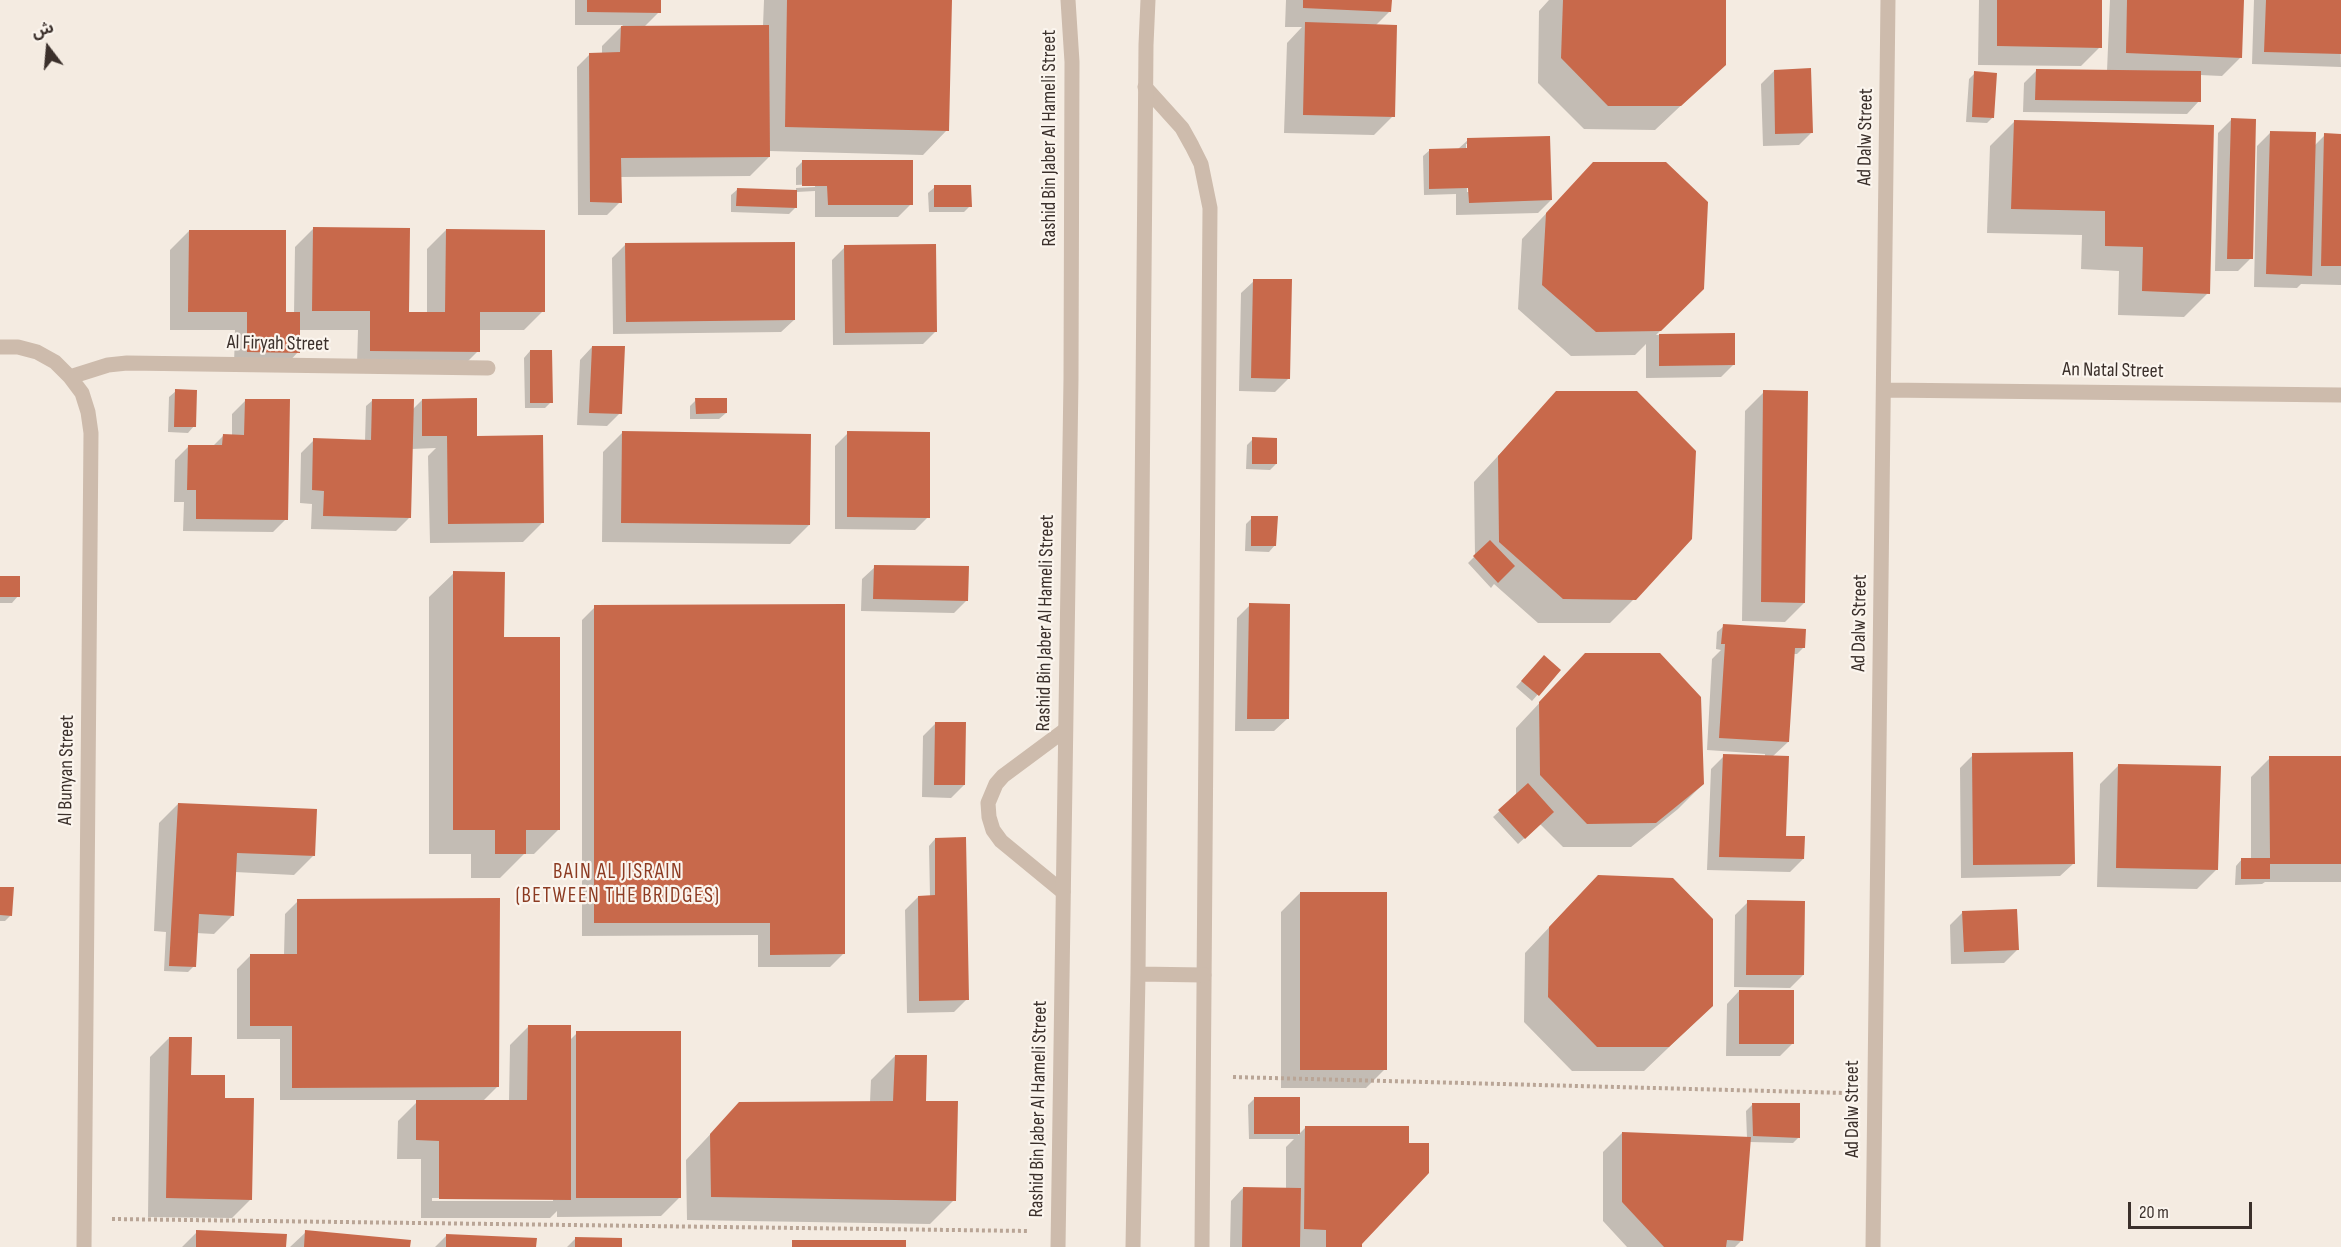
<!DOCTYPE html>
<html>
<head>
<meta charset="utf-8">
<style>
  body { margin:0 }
  #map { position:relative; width:2341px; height:1247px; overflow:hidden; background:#f4ebe1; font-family:"Sofia Sans Condensed","Noto Sans Arabic",sans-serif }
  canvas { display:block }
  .north { position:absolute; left:18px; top:18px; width:60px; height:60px; -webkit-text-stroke:4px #fbf5ee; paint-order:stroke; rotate:344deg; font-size:16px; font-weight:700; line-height:24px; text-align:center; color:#3b302b }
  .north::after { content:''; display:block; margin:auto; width:21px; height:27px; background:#3b302b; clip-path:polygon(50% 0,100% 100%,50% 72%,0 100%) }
  .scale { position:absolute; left:2128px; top:1202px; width:124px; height:27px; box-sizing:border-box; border:3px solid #3b302b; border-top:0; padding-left:8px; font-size:18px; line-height:21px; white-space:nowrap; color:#3b302b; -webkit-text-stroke:4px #fbf5ee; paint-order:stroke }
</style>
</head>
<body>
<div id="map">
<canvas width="2341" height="1247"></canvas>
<div class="north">ش</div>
<div class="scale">20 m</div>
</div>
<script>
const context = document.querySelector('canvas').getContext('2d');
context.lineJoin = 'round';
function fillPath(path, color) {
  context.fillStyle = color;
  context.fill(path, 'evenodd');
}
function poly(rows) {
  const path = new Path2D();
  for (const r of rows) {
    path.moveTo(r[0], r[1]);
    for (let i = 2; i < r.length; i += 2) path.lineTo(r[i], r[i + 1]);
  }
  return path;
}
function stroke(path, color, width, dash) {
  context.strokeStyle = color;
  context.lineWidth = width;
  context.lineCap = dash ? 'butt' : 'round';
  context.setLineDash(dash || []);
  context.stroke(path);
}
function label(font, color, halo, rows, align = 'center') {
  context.font = font + ' "Sofia Sans Condensed",sans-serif';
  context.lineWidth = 4.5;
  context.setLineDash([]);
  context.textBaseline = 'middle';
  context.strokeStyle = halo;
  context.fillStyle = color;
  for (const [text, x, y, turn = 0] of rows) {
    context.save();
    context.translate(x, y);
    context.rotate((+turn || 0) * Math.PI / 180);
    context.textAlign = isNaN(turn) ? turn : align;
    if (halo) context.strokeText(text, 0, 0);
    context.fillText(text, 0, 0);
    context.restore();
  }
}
const shadow = poly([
  [575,0,659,0,659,12,644,27,763,26,764,0,950,0,947,130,923,155,769,151,769,157,750,176,620,177,620,202,607,215,578,215,577,67,590,54,602,54,602,46,623,25,575,25],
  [1286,0,1390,0,1390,11,1375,26,1393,116,1374,135,1284,133,1287,43,1302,27,1285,27],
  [1549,0,1725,0,1725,64,1655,130,1584,129,1538,83,1539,11],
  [1979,0,2101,0,2100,47,2081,66,1978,65],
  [2110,0,2243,0,2241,57,2222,76,2200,75,2199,101,2187,114,2023,112,2024,83,2037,70,2107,71],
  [2254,0,2339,0,2341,67,2252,64],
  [1774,71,1812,132,1799,145,1763,146,1761,84],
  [1975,73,1993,117,1987,123,1966,122,1969,79],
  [2231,120,2251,258,2238,271,2215,271,2218,133],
  [2014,122,2208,293,2184,317,2118,315,2119,271,2081,269,2082,235,1987,233,1990,146],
  [2270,133,2314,146,2325,135,2341,135,2341,285,2301,284,2297,288,2254,287,2257,146],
  [1468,140,1551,200,1538,213,1456,215,1456,194,1424,195,1423,156,1430,150,1458,149],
  [1466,144,1469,144,1470,192,1467,192],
  [802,162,911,204,898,217,815,217,815,191,796,192,795,208,789,214,731,212,731,195,738,189,796,191,796,188,815,187,815,184,796,185,796,168],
  [1594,163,1702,289,1656,335,1733,335,1734,364,1721,377,1646,378,1646,344,1635,355,1571,356,1518,309,1522,239],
  [935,187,970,206,964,212,929,212,928,193],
  [314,228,406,313,427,313,427,249,446,230,543,311,524,330,478,330,478,351,465,364,357,364,358,330,298,330,298,352,286,365,234,365,235,330,170,330,170,250,189,231,282,313,294,314,295,247],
  [625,245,794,320,781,332,613,334,612,258],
  [845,247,936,331,923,344,833,345,832,260],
  [1254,281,1288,379,1275,392,1239,391,1241,293],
  [592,347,620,413,607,426,577,425,580,360],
  [530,351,551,402,545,408,525,408,524,358],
  [176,391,194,426,188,433,168,432,169,397],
  [1557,392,1634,599,1610,623,1538,623,1494,584,1491,588,1468,563,1475,556,1474,482],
  [1764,392,1804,603,1785,622,1742,621,1745,411],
  [373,400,412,410,422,400,475,437,542,523,523,542,430,543,428,456,436,448,411,449,409,518,396,531,311,529,312,504,300,503,301,453,314,440,365,441,366,406],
  [696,400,726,413,719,419,690,419,690,406],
  [245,401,286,519,273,532,183,531,184,502,174,502,175,460,188,447,212,447,223,436,232,436,232,414],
  [622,433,809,525,790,544,602,542,603,452],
  [848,433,928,517,915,530,835,529,835,446],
  [1253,439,1276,464,1270,470,1246,469,1247,445],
  [1252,518,1275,545,1269,552,1245,551,1246,524],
  [875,567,967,600,954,613,861,611,862,579],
  [454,573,503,638,558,830,534,854,524,854,500,878,471,878,471,854,429,854,429,597],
  [0,578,18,596,12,603,0,603],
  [1250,605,1287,719,1274,731,1235,731,1237,618],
  [595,607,843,954,830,967,758,967,758,935,582,936,582,620],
  [1724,626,1803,648,1797,654,1793,654,1788,742,1772,757,1785,837,1803,859,1790,872,1707,870,1711,769,1724,756,1765,757,1765,754,1707,750,1712,659,1721,650,1716,649,1717,632],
  [1538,663,1559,670,1532,701,1516,687],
  [1561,680,1703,784,1678,809,1631,847,1563,847,1540,824,1518,844,1493,817,1516,796,1516,728],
  [936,723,964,785,951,798,922,797,923,736],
  [1973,755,2073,864,2060,876,1961,878,1960,768],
  [2341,757,2341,882,2265,882,2262,884,2235,885,2236,866,2242,859,2251,859,2251,777,2270,758],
  [2119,765,2216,870,2197,889,2097,887,2100,784],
  [178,804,313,856,294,875,235,872,233,915,214,934,196,933,194,966,188,972,164,971,166,932,154,931,159,823],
  [935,839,967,999,954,1012,907,1013,905,910,918,897,930,897,929,846],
  [0,888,11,915,5,921,0,921],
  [1300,893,1385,1069,1366,1088,1281,1088,1281,912],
  [298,901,498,1086,482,1102,509,1102,510,1045,529,1026,570,1040,577,1033,680,1197,661,1216,557,1217,557,1211,550,1218,421,1218,421,1159,397,1159,398,1121,419,1100,280,1100,280,1039,237,1039,237,969,250,956,284,955,285,914],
  [432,1198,553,1198,553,1201,432,1201],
  [1574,901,1712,1006,1644,1071,1572,1071,1524,1022,1525,953],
  [1748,902,1803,975,1790,988,1734,987,1735,915],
  [1963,912,2017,950,2004,963,1951,964,1950,925],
  [1739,991,1793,1043,1780,1056,1726,1056,1727,1004],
  [169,1038,190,1076,223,1099,251,1199,232,1218,148,1217,150,1057],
  [895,1056,925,1102,954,1200,930,1224,687,1220,686,1160,739,1104,870,1102,871,1080],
  [1254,1099,1298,1099,1298,1135,1305,1128,1360,1247,1230,1247,1231,1201,1243,1188,1286,1189,1286,1147,1294,1139,1249,1139,1248,1105],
  [1752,1105,1799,1137,1793,1143,1749,1142,1742,1240,1735,1247,1627,1247,1603,1221,1603,1152,1622,1133,1747,1138,1746,1111],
  [197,1232,285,1247,182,1247],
  [306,1232,409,1247,290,1247],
  [447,1235,535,1247,435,1247],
  [576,1238,621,1247,567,1247]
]);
const building = poly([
  [587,0,661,0,661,13,587,12],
  [787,0,952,0,949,131,785,127],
  [1303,0,1392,0,1391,12,1303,8],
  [1563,0,1726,0,1726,65,1681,106,1608,106,1561,58],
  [1997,0,2102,0,2102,48,1997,46],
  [2127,0,2244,0,2242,58,2126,53],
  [2266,0,2341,0,2341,54,2264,52],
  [1305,22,1397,25,1395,117,1303,115],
  [769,25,770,157,621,158,622,203,590,202,589,53,620,52,621,26],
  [1811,68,1813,133,1775,134,1774,70],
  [2036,69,2201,71,2201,102,2035,100],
  [1974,71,1997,73,1994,118,1972,117],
  [2231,118,2256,119,2253,259,2227,259],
  [2014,120,2214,125,2210,294,2142,291,2143,247,2105,246,2105,211,2011,209],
  [2270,131,2316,132,2312,276,2266,274],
  [2324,133,2341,134,2341,266,2321,266],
  [1550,136,1552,200,1469,203,1468,188,1429,189,1429,149,1467,148,1467,138],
  [802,160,913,160,913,205,828,205,827,186,802,186],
  [1593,162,1666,162,1708,202,1704,289,1661,331,1596,332,1542,285,1546,213],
  [934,185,971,185,972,207,934,207],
  [737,188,797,190,797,208,736,206],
  [313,227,410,228,409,312,445,312,446,229,545,230,545,312,480,312,480,352,370,351,370,311,312,311],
  [189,230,286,230,286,312,300,312,300,353,247,352,247,312,188,312],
  [795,242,795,320,626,322,625,243],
  [936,244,937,332,845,333,844,245],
  [1253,279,1292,279,1290,379,1251,378],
  [1735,333,1735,365,1659,366,1659,334],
  [592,346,625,346,622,414,589,413],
  [530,350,552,350,553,403,530,403],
  [175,389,197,390,196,427,174,427],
  [1763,390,1808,391,1805,603,1761,602],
  [1556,391,1637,391,1696,451,1692,539,1636,600,1563,599,1499,542,1498,456],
  [477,398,477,436,543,435,544,523,448,524,447,436,422,436,422,399],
  [695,398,727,398,727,413,696,414],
  [245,399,290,399,288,520,196,519,196,490,187,490,188,445,222,445,223,434,244,435],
  [372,399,414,399,411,518,323,516,324,491,312,490,313,438,371,440],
  [622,431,811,434,810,525,621,523],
  [847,431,930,432,930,518,847,517],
  [1252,437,1277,438,1277,464,1252,464],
  [1251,516,1278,516,1276,546,1251,546],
  [1490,540,1515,566,1498,583,1473,556],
  [874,565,969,566,968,601,873,599],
  [453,571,505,572,504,637,560,637,560,830,526,830,526,854,495,854,495,830,453,830],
  [0,576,20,576,20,597,0,597],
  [1249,603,1290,604,1289,719,1247,719],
  [845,604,845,954,770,955,770,923,594,923,594,605],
  [1723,624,1806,629,1805,648,1795,648,1789,742,1719,738,1725,644,1721,644],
  [1585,653,1660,653,1701,697,1704,784,1656,823,1587,824,1540,775,1539,702],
  [1544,655,1561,670,1539,696,1521,681],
  [935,722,966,722,965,785,934,785],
  [2073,752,2075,864,1973,865,1972,753],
  [1723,754,1789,756,1786,836,1805,836,1804,859,1719,857],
  [2269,756,2341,756,2341,864,2270,864,2270,879,2241,879,2241,858,2270,858],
  [2118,764,2221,766,2218,870,2116,868],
  [1528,783,1554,812,1525,839,1498,810],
  [178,803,317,809,315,856,237,853,234,916,199,914,196,967,169,966],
  [966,837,969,1000,919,1001,918,896,935,895,935,838],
  [1598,875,1673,878,1713,919,1713,1006,1669,1047,1597,1047,1548,997,1549,927],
  [0,887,14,887,12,916,0,915],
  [1300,892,1387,892,1387,1070,1300,1070],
  [500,898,499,1087,292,1088,292,1026,250,1026,250,954,297,954,297,899],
  [1747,900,1805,901,1804,975,1746,975],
  [2017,909,2019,950,1964,952,1962,911],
  [1739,990,1794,990,1794,1044,1739,1044],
  [528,1025,571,1025,571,1200,439,1199,439,1141,416,1140,416,1100,527,1100],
  [576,1031,681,1031,681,1198,576,1198],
  [169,1037,192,1037,191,1075,225,1075,225,1098,254,1098,252,1200,166,1198],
  [895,1055,927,1055,926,1101,958,1101,956,1201,711,1197,710,1134,739,1102,893,1101],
  [1254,1097,1300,1097,1300,1134,1254,1134],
  [1752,1103,1800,1103,1800,1138,1753,1136],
  [1305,1126,1409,1126,1409,1143,1429,1143,1429,1173,1362,1244,1362,1247,1326,1247,1326,1230,1304,1229],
  [1622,1132,1751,1137,1743,1241,1727,1240,1726,1247,1664,1247,1622,1202],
  [1243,1187,1301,1188,1300,1247,1242,1247],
  [196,1230,287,1234,286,1247,196,1247],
  [305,1230,411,1240,410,1247,304,1247],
  [446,1234,537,1238,536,1247,446,1247],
  [575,1237,622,1238,622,1247,575,1247],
  [792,1240,906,1240,906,1247,792,1247]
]);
const path = poly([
  [1233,1077,1846,1093],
  [112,1219,1028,1231]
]);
const service = poly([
  [1145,87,1182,128,1192,146,1201,164,1210,208,1202,1247],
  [1063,892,1001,841,993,830,989,817,988,803,996,784,1003,776,1065,730]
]);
const minor = poly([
  [0,347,18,347,37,352,55,362,70,377,82,393,88,412,91,433,84,1247],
  [70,377,108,365,127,363,488,368],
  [1884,390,2341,395],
  [1873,1247,1888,0]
]);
const tertiary = poly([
  [1138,974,1204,975],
  [1058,1247,1071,379,1072,62,1068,0],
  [1133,1247,1138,974,1146,45,1148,0]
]);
const streetNames = [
  ["Ad Dalw Street",1866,137,-89],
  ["Rashid Bin Jaber Al Hameli Street",1050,138,-90],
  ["Al Firyah Street",278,344,1],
  ["An Natal Street",2113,371,1],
  ["Rashid Bin Jaber Al Hameli Street",1046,623,-89],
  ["Ad Dalw Street",1860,623,-89],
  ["Al Bunyan Street",67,770,-89],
  ["Rashid Bin Jaber Al Hameli Street",1039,1109,-89],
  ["Ad Dalw Street",1853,1109,-90]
];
const neighbourhoodNames = [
  ["BAIN AL JISRAIN",618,873],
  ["(BETWEEN THE BRIDGES)",618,897]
];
fillPath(shadow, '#0003');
fillPath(building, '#c8694b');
stroke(path, '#b9a596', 4, [3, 3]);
stroke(service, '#cdbbac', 15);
stroke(minor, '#cdbbac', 15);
stroke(tertiary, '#cdbbac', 15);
label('20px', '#3b302b', '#fbf5ee', streetNames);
context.letterSpacing = '1.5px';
label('21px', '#8c3b22', '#fbf5ee', neighbourhoodNames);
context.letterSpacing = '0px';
</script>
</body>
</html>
